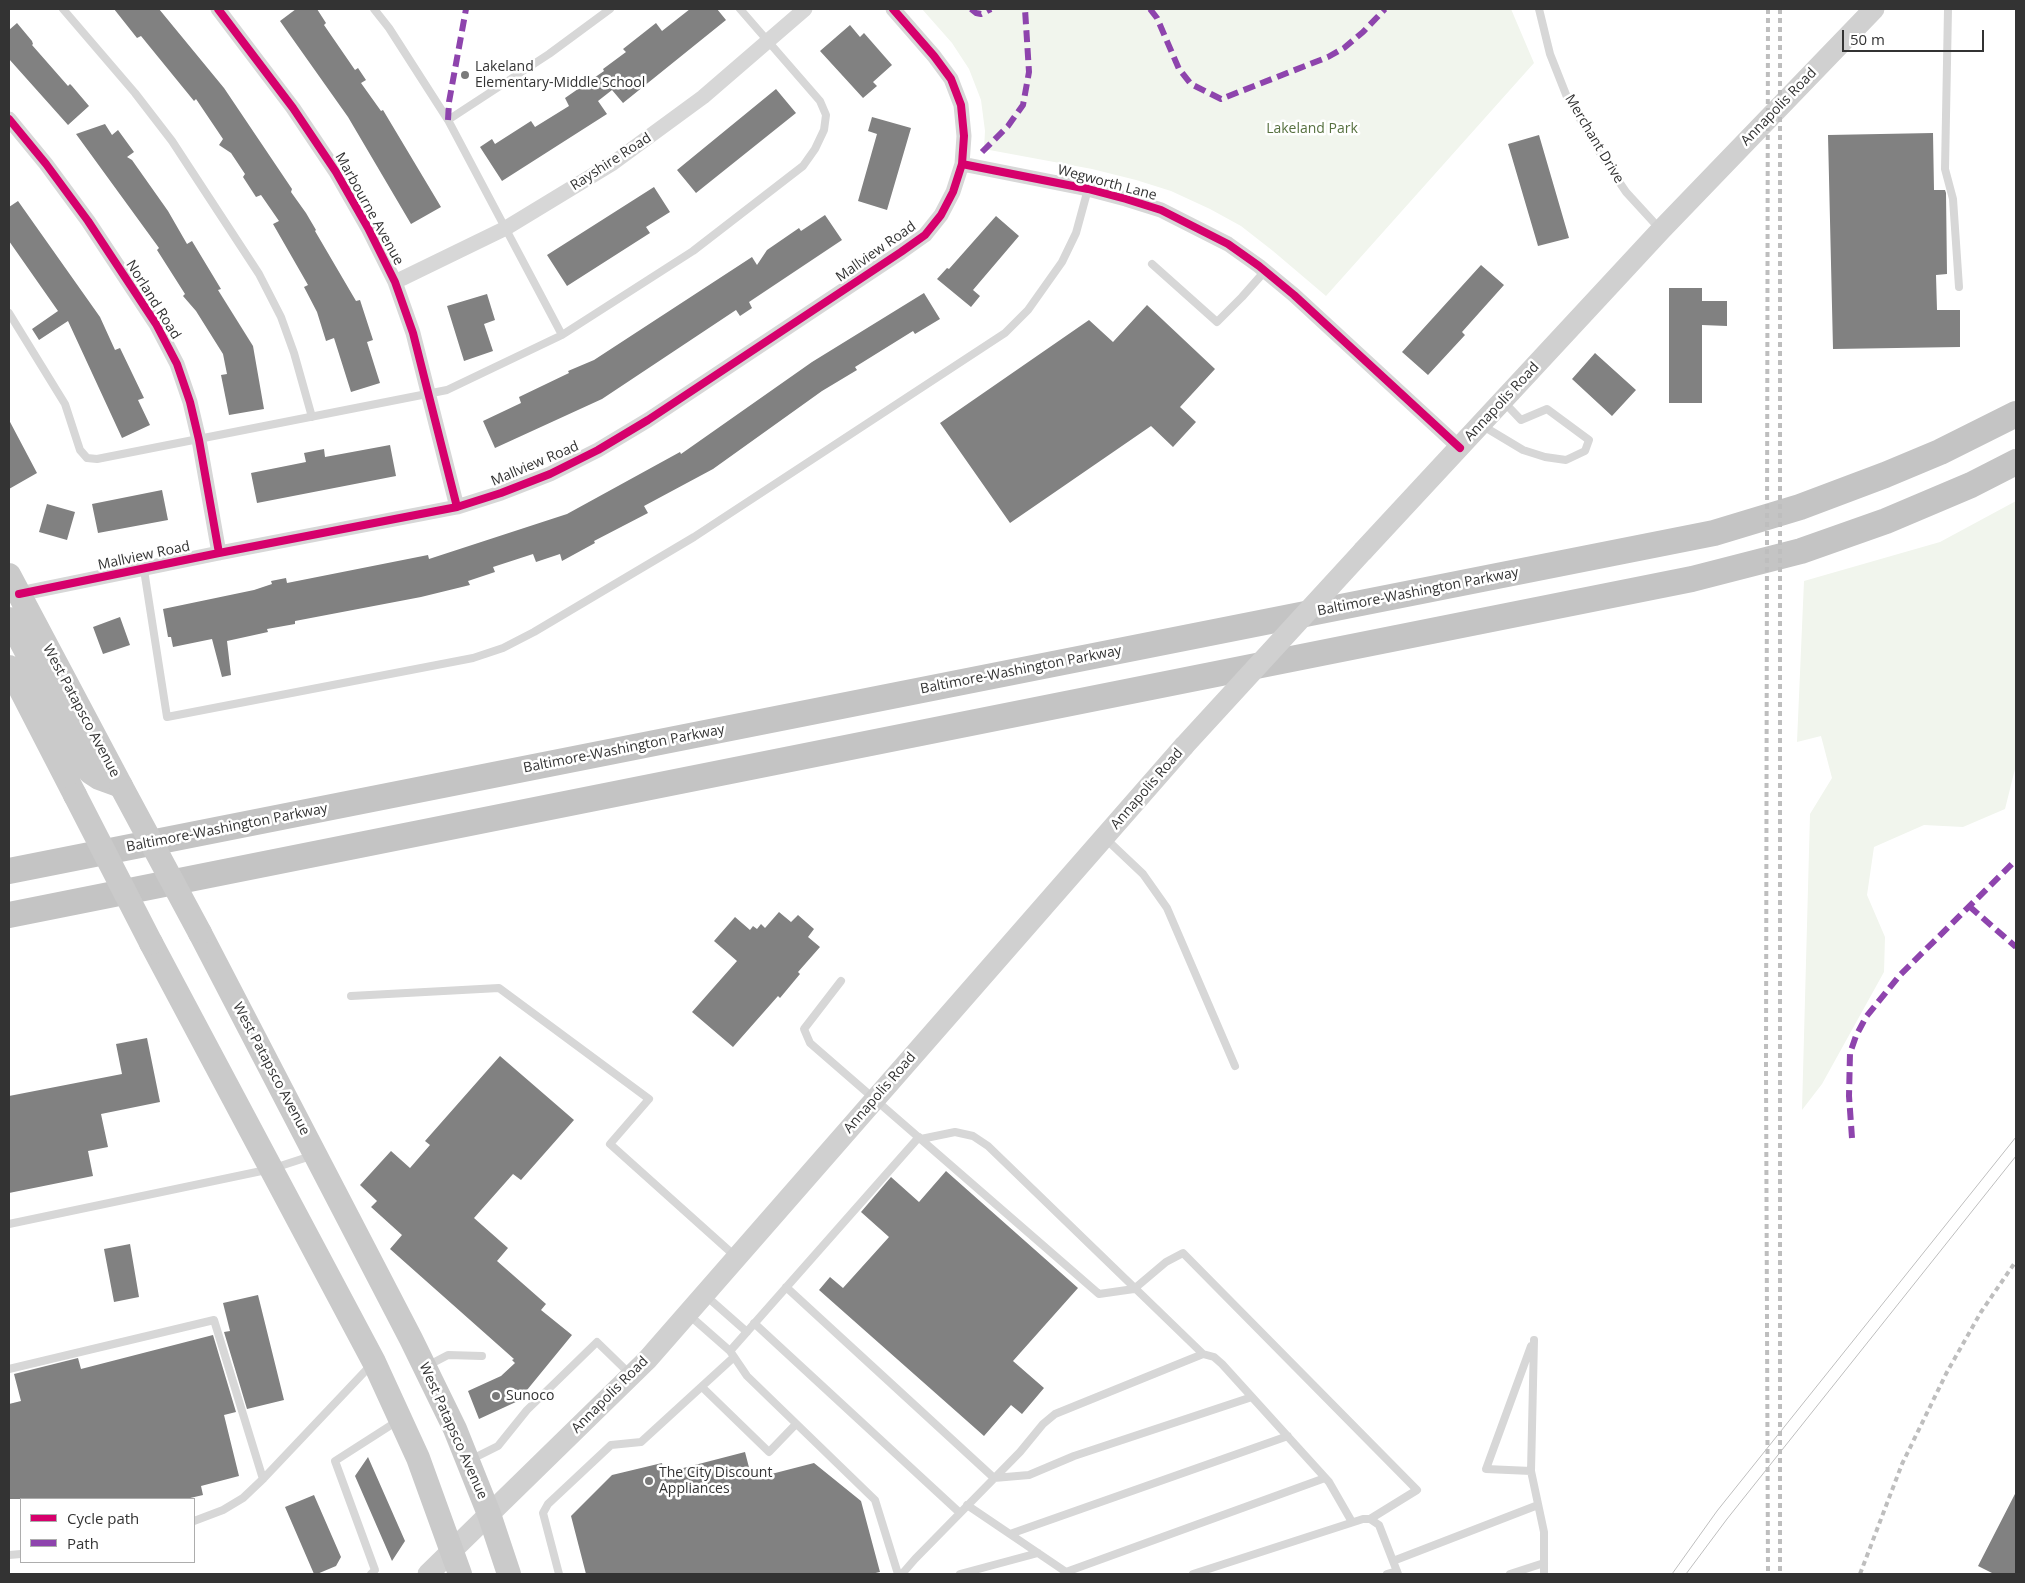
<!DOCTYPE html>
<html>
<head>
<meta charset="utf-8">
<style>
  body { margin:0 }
  #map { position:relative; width:2025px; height:1583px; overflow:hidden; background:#fff; font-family:"Open Sans",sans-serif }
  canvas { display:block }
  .frame { position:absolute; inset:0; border:10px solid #333; pointer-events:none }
  .legend { position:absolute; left:20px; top:1498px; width:175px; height:65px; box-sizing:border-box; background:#fff; border:1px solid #adadad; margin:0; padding:6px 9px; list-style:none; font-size:15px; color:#333 }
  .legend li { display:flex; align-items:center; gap:10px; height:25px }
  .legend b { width:25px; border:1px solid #adadad }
  .scale { position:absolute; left:1842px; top:30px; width:142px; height:22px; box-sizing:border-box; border:2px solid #333; border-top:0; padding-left:6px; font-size:15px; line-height:18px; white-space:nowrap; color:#333; -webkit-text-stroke:4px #fff; paint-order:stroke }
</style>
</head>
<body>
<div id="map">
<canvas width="2025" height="1583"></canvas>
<div class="frame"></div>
<ul class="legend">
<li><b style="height:6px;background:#d6006c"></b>Cycle path</li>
<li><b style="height:6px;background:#8e44ad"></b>Path</li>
</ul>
<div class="scale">50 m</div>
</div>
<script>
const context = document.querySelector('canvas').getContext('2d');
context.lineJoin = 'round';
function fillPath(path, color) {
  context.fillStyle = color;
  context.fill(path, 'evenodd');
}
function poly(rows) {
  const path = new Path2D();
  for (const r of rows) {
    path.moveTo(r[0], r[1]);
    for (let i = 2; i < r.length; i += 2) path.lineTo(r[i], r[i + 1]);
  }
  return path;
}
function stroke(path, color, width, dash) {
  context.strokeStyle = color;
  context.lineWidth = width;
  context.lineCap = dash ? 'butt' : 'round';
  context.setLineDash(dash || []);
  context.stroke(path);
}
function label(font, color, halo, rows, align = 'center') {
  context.font = font + ' "Open Sans",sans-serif';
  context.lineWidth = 5;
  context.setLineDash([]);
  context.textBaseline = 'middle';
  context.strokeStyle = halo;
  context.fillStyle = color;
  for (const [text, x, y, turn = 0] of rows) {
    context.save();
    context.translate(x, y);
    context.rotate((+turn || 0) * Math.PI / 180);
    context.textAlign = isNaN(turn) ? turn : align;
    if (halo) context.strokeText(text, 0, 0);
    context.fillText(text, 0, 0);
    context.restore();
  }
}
const green = poly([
  [922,9,1511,9,1534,63,1326,296,1273,251,1241,226,1210,209,1171,191,1136,180,1092,169,984,149,985,131,981,100,969,69,952,43],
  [2016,501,2016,765,2005,809,1963,827,1924,825,1874,847,1867,895,1885,937,1884,972,1822,1084,1802,1110,1810,814,1832,778,1821,736,1797,742,1804,581,1940,542]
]);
const building = poly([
  [114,9,159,9,224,88,292,189,291,192,306,213,316,230,315,231,356,301,360,300,373,340,367,342,380,383,351,392,334,338,326,341,317,312,304,287,308,285,273,224,279,221,261,195,256,197,243,177,245,174,231,153,219,145,223,139,196,99,194,101,141,36,137,38],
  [296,9,317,9,326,23,324,25,355,70,358,68,366,80,361,83,381,111,383,110,441,207,411,224,348,117,280,21],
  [690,9,717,9,726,20,623,103,612,90,598,101,607,114,502,181,480,147,492,139,495,144,531,121,535,127,569,106,565,98,604,71,603,69,626,52,623,49,656,23,662,31],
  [17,23,32,41,33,44,32,45,68,86,70,84,72,86,89,106,68,125,9,59,9,30],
  [850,25,860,37,864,33,892,65,873,82,877,86,863,98,820,51],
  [776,89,796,113,696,193,677,170],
  [872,117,911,128,887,210,858,201,877,134,868,131],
  [105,124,112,135,118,130,134,152,127,157,132,160,168,211,187,244,192,241,221,289,218,290,253,346,264,409,229,415,221,375,227,374,223,354,196,311,183,296,185,294,157,250,159,248,76,134],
  [1933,133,1934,190,1945,190,1946,193,1947,274,1936,275,1937,310,1960,310,1960,347,1833,349,1828,135],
  [1539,135,1569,238,1538,246,1508,144],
  [654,187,670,212,646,227,650,233,567,286,547,255],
  [18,201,100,317,115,350,120,348,144,398,138,400,150,425,122,438,68,321,39,340,32,329,58,311,9,241,9,207],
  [825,215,842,240,749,302,752,308,740,316,736,310,602,399,495,448,483,421,521,403,519,397,569,373,568,371,594,360,752,257,757,265,767,250,799,228,801,231],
  [996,216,1019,236,973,290,980,296,971,307,937,279,947,268,949,269],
  [1481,265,1504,285,1462,332,1465,335,1428,375,1402,352],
  [1669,288,1702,288,1702,301,1727,301,1727,326,1702,325,1702,403,1669,403],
  [924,293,940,319,915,334,913,331,855,367,857,370,822,391,713,469,644,506,648,513,594,541,595,543,562,561,560,554,536,562,533,554,493,567,495,572,468,581,470,585,421,597,295,621,295,624,267,629,268,632,227,641,231,675,222,677,212,639,173,647,171,637,168,637,163,609,254,590,272,584,271,581,286,578,287,583,428,555,429,559,567,514,680,452,681,454,812,362],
  [487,294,495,320,484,324,493,351,464,361,447,306],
  [1147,305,1215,369,1180,407,1196,422,1173,447,1151,426,1010,523,940,423,1089,320,1113,342],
  [1595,353,1636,390,1612,416,1572,379],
  [9,420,37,473,9,489],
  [390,445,396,476,257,503,251,473,306,462,304,453,324,449,325,457],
  [162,490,168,520,98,533,92,504],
  [47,504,75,512,67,540,39,532],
  [120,617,130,645,103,654,93,627],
  [779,912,791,922,798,915,814,929,808,937,820,947,798,972,800,974,780,998,778,996,733,1047,692,1012,737,961,714,941,735,917,750,930,753,926,757,929,761,924,765,928],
  [147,1038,160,1102,101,1114,108,1147,88,1151,93,1176,9,1193,9,1096,122,1074,116,1044],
  [500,1056,574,1120,521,1180,513,1174,474,1218,508,1248,497,1261,546,1304,541,1310,572,1335,518,1401,479,1419,468,1391,501,1376,515,1363,512,1360,514,1359,390,1249,402,1235,371,1207,377,1201,360,1185,391,1151,410,1168,430,1145,425,1141],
  [946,1171,1078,1288,1013,1361,1044,1388,1022,1414,1011,1405,984,1436,819,1290,830,1277,843,1288,889,1237,861,1212,891,1177,919,1202],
  [130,1244,139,1297,114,1302,104,1249],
  [258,1295,284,1400,247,1409,224,1332,230,1331,223,1303],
  [213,1335,236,1412,224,1415,239,1476,201,1486,203,1495,186,1499,9,1499,9,1404,21,1401,14,1374,78,1358,81,1369],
  [745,1452,752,1479,814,1463,861,1501,880,1572,871,1574,586,1574,571,1516,612,1475,662,1463,664,1473],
  [368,1457,405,1541,392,1561,355,1476],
  [2016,1492,2016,1574,1994,1574,1978,1566],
  [314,1495,341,1557,336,1566,317,1574,314,1574,285,1507]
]);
const service = poly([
  [63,9,135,93,172,141,259,274,281,317,294,353,312,417],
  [374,9,389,28,448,120,562,335],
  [1539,9,1550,54,1567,97,1603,158,1626,192,1659,228],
  [1948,9,1945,169,1953,199,1959,287],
  [448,120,549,54,610,9],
  [1152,264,1217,322,1242,297,1265,271],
  [9,313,65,404,80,450,87,458,97,459,447,390,562,335,693,251,803,166,815,149,824,130,826,115,820,101,740,9],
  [1483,426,1523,450,1545,457,1566,460,1585,451,1589,440,1547,409,1521,420,1503,401],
  [144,570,167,717,473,658,503,648,534,632,694,537,1005,333,1028,310,1062,262,1076,233,1088,189],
  [1106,839,1143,874,1167,908,1235,1066],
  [841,981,804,1029,810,1043,1099,1294,1134,1289,1166,1262,1183,1253,1417,1490,1370,1519],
  [351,996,499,988,649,1099,610,1144,735,1256],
  [921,1139,955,1132,973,1136,988,1146,1203,1354],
  [9,1224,271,1169,311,1156],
  [786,1287,994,1478,1029,1475,1074,1456,1252,1397],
  [705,1295,747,1332],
  [689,1315,730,1351,747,1376,875,1500,898,1574],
  [754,1323,960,1513],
  [1534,1340,1531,1471,1544,1532,1544,1574],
  [730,1351,919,1137],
  [427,1366,448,1355,482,1356],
  [9,1369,214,1320,263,1479],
  [702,1387,769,1452,796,1424],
  [470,1460,498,1446,527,1410,597,1342,630,1374],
  [1531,1471,1486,1469,1531,1346],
  [967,1505,1069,1574],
  [194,1521,223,1510,243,1498,263,1479,371,1365],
  [1010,1534,1288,1436],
  [9,1555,21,1554],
  [1393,1561,1538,1505],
  [1066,1572,1325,1478],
  [371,1574,375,1570,335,1461,399,1420],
  [559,1574,543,1513,548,1504,611,1445,641,1442,734,1357],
  [902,1574,915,1559,1020,1452,1043,1424,1055,1414,1203,1354,1214,1357,1222,1364,1329,1482,1352,1522],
  [960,1574,1038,1553],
  [1193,1574,1363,1519,1370,1519,1379,1525,1398,1574],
  [1387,1574,1397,1571],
  [1510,1574,1544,1563]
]);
const minor = poly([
  [218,9,293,108,336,172,368,228,395,282,413,333,457,507],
  [9,119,46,164,88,221,156,324,177,364,190,402,199,440,219,553],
  [962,164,1088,189,1126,199,1161,210,1228,244,1259,266,1294,295,1460,448],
  [395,282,506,228,613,163,703,97,805,9],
  [19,594,219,553,457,507,501,493,550,474,598,450,648,420,901,252,925,235,941,215,953,192,962,164,964,136,961,105,951,79,934,56,893,9]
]);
const secondary = poly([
  [1363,551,1661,230,1874,9],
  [428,1574,647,1360,1184,746]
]);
const primary = poly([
  [9,575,121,786],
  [9,619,90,772,99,778,121,786],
  [9,667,75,795],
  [200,933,411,1339,455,1429,489,1514,509,1574],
  [151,943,374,1362,418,1458,460,1574]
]);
const motorway = poly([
  [9,871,1714,533,1800,507,1885,475,1940,452,2016,414],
  [9,915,1692,579,1801,551,1886,521,1971,485,2016,462]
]);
const tram = poly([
  [1672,1574,1717,1511,2016,1137],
  [1686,1574,1727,1519,2016,1156]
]);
const rail = poly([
  [1768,9,1766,1069,1768,1574],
  [1780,9,1780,1574],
  [1860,1574,1902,1464,1947,1372,1981,1312,2016,1261]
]);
const secondaryBridge = poly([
  [1184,746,1363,551]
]);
const primaryBridge = poly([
  [121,786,200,933],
  [75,795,151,943]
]);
const quiet = poly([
  [971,9,976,13,981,14,991,9],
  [1150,9,1157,18,1179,69,1191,84,1221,99,1328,57,1344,48,1363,32,1385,9],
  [448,120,449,102,466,9],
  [982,152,1008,126,1023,105,1029,72,1025,9],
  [1969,906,2016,947],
  [1852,1138,1849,1096,1850,1053,1856,1036,1866,1017,1900,975,2016,860]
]);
const cycleway = poly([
  [218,9,293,108,336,172,368,228,395,282,413,333,457,507],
  [9,119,46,164,88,221,156,324,177,364,190,402,199,440,219,553],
  [962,164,1088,189,1126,199,1161,210,1228,244,1259,266,1294,295,1460,448],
  [19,594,219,553,457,507,501,493,550,474,598,450,648,420,901,252,925,235,941,215,953,192,962,164,964,136,961,105,951,79,934,56,893,9]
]);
const markers = [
  [465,75,5,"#7a7a7a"],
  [496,1396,5,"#7a7a7a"],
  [649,1481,5,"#7a7a7a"]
];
const poiNames = [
  ["Lakeland",475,67],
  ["Elementary-Middle School",475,83],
  ["Sunoco",506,1396],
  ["The City Discount",659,1473],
  ["Appliances",659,1489]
];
const streetNames = [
  ["Annapolis Road",1779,107,-46],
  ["Merchant Drive",1594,139,59],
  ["Rayshire Road",611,162,-33],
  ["Wegworth Lane",1107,183,15],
  ["Marbourne Avenue",369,209,61],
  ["Mallview Road",876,252,-35],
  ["Norland Road",153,300,58],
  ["Annapolis Road",1502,402,-47],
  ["Mallview Road",535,464,-23],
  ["Mallview Road",144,556,-12],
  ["Baltimore-Washington Parkway",1418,592,-11],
  ["Baltimore-Washington Parkway",1021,670,-11],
  ["West Patapsco Avenue",81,711,62],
  ["Baltimore-Washington Parkway",624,749,-11],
  ["Annapolis Road",1147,789,-49],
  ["Baltimore-Washington Parkway",227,828,-11],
  ["West Patapsco Avenue",271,1069,62],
  ["Annapolis Road",880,1093,-49],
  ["Annapolis Road",610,1395,-45],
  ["West Patapsco Avenue",453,1431,66]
];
const parkNames = [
  ["Lakeland Park",1312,129]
];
fillPath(green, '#f1f5ed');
fillPath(building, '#818181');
stroke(service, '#d7d7d7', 8);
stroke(minor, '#d7d7d7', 15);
stroke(secondary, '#d0d0d0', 21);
stroke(primary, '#cacaca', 24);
stroke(motorway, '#c4c4c4', 26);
stroke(tram, '#bebebe', 1);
stroke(rail, '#bebebe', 4, [5, 4]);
stroke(secondaryBridge, '#d0d0d0', 21);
stroke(primaryBridge, '#cacaca', 24);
stroke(quiet, '#8e44ad', 6, [12, 6]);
stroke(cycleway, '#d6006c', 8);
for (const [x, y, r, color] of markers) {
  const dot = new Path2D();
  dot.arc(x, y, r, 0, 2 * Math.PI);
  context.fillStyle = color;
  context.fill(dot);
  stroke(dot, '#fff', 2);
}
label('14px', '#333', '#fff', poiNames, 'left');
label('14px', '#333', '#fff', streetNames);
label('14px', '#56703f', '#fff', parkNames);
</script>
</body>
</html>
